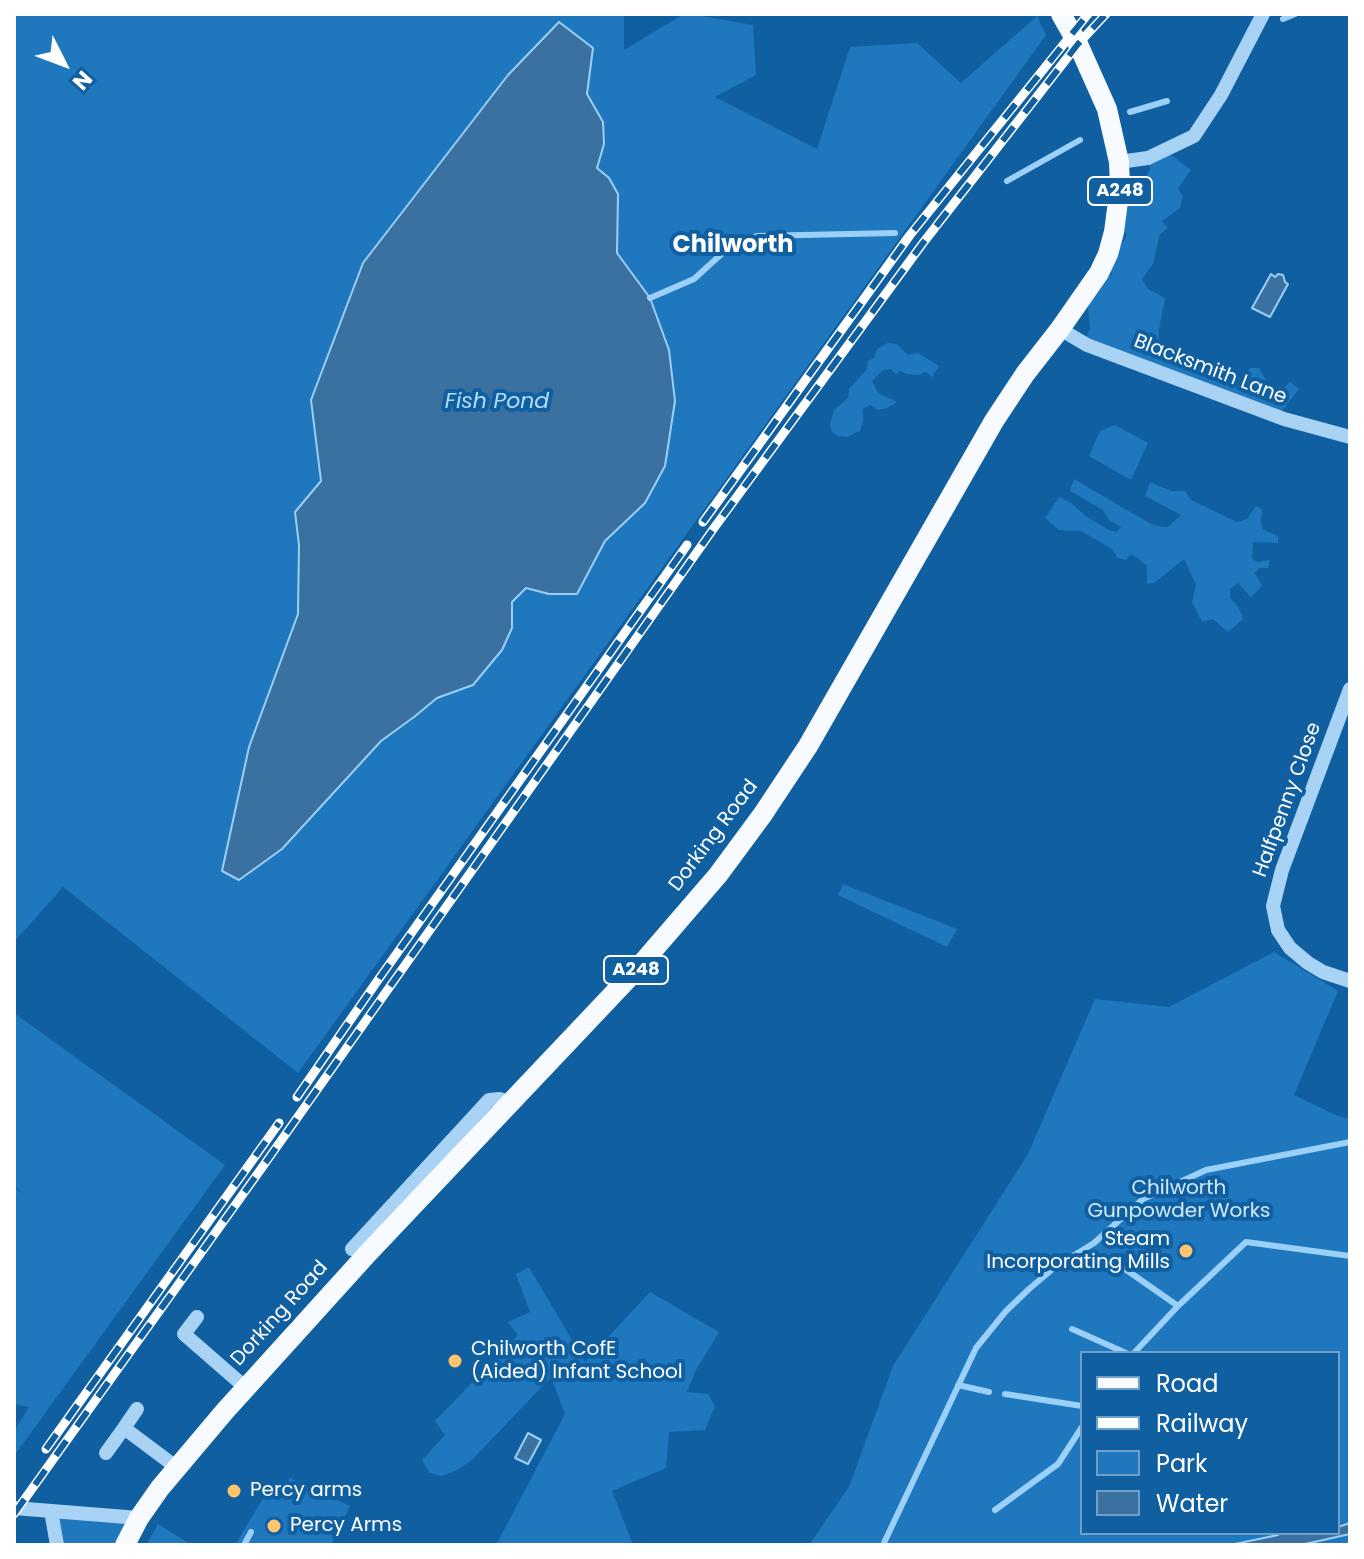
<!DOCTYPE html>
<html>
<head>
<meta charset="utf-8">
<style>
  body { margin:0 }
  #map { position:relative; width:1364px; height:1559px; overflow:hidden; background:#105fa1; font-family:Poppins,sans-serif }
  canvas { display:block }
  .frame { position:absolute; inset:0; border:16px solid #fff; pointer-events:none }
  .legend { position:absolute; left:1080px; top:1351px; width:260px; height:184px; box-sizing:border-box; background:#105fa1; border:2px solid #709fc7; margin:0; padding:10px 14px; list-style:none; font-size:24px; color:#fff }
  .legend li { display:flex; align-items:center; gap:16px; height:40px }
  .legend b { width:40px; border:2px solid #709fc7 }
  .north { position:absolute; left:24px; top:24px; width:80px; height:80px; -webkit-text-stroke:6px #105fa1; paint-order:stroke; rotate:132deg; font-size:22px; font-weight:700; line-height:32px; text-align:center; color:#fff }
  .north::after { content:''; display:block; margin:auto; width:28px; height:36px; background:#fff; clip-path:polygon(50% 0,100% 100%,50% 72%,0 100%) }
</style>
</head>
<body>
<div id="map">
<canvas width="1364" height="1559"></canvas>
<div class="frame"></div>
<ul class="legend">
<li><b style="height:10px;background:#f7fbff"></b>Road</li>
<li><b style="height:10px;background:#fff"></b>Railway</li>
<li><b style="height:22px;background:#1f78be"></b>Park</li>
<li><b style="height:22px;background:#3a71a0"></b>Water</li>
</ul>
<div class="north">N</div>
</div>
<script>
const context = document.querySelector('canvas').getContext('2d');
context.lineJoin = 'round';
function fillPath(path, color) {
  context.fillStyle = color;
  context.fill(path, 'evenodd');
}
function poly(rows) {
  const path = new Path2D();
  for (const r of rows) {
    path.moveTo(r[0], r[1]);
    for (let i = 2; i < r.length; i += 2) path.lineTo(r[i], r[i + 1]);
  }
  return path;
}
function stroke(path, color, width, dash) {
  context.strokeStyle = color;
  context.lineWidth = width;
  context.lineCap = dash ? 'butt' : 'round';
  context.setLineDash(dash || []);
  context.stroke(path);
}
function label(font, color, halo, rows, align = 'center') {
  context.font = font + ' Poppins,sans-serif';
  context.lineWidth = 8;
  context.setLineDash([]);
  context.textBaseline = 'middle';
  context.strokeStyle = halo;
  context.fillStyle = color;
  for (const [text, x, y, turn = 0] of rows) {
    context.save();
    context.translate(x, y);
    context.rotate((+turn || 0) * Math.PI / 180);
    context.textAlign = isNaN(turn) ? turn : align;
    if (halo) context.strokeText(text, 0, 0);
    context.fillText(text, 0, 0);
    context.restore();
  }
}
const green = poly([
  [14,14,624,14,624,50,684,14,691,14,753,25,756,75,715,97,817,149,850,47,917,43,961,83,1037,16,1046,35,298,1073,63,887,14,942],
  [593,48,587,94,603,122,604,144,597,168,609,178,618,194,617,253,650,298,645,503,605,541,577,594,549,594,526,588,511,602,512,628,473,685,437,698,414,717,381,741,282,849,249,747,298,614,299,545,296,512,321,481,311,400,457,141,508,75],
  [1162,148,1191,170,1178,188,1183,197,1180,208,1162,221,1168,228,1160,234,1153,264,1142,279,1148,289,1165,298,1159,330,1159,348,1169,355,1189,362,1219,379,1244,377,1250,368,1259,368,1268,384,1268,391,1272,393,1280,392,1290,382,1299,389,1282,411,1086,338,1090,328,1088,308,1090,298,1095,291,1100,290,1105,276,1112,275,1109,266,1127,235,1120,225,1125,206,1131,197,1136,194,1150,169,1148,159],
  [888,343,897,344,908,355,918,353,939,366,932,377,926,372,918,375,907,374,900,371,896,374,891,369,883,370,872,381,878,393,897,402,887,408,878,410,870,405,863,409,863,421,860,431,847,437,838,436,832,432,830,425,834,410,848,398,849,389,867,369,868,361,874,358,877,349],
  [1115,425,1148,443,1131,480,1089,456,1100,431],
  [1074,479,1151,524,1163,527,1168,527,1181,515,1145,496,1150,482,1171,491,1185,491,1191,500,1237,522,1247,519,1256,506,1262,509,1261,520,1262,529,1278,536,1278,543,1253,542,1252,559,1258,562,1270,560,1268,568,1259,568,1255,573,1262,586,1251,597,1238,583,1230,589,1230,598,1239,608,1243,619,1228,632,1213,619,1202,622,1192,602,1196,585,1184,559,1154,583,1147,584,1147,566,1139,559,1131,554,1126,560,1118,558,1112,549,1081,531,1059,530,1045,518,1059,497,1071,503,1087,517,1109,530,1117,532,1121,527,1109,520,1103,510,1070,491],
  [843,884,957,929,947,947,838,895],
  [1274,952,1338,991,1294,1095,1338,1116,1350,1119,1350,1545,809,1545,849,1487,893,1366,1028,1154,1095,999,1169,1007],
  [1082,1353,1338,1353,1338,1533,1082,1533],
  [14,1013,225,1165,14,1456,14,1431,29,1407,14,1404,14,1186,25,1197,14,1184],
  [529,1267,585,1362,650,1292,719,1332,696,1370,687,1392,708,1394,715,1406,705,1430,669,1432,666,1468,612,1491,632,1542,624,1545,496,1545,565,1414,551,1377,471,1461,455,1471,441,1476,430,1473,422,1460,445,1435,435,1421,518,1335,508,1322,530,1312,516,1274],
  [290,1478,350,1506,331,1545,235,1545,270,1487,280,1494],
  [51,1511,139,1518,125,1545,57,1545],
  [158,1524,192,1545,146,1545]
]);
const water = poly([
  [559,22,593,48,587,94,603,122,604,144,597,168,609,178,618,194,617,253,650,298,669,350,675,401,665,466,645,503,605,541,577,594,549,594,526,588,512,602,512,628,502,650,473,685,437,698,414,717,381,741,282,849,239,880,222,871,249,747,298,614,299,545,295,512,321,481,311,400,363,263,508,75,559,22],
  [1271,274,1275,277,1278,274,1283,275,1285,282,1288,284,1270,317,1252,308,1271,274],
  [528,1433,541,1440,528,1464,515,1458,528,1433],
  [1350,1523,1350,1534,1305,1544,1230,1545,1278,1535,1281,1533,1338,1533,1338,1527,1350,1523]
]);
const stream = poly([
  [1283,19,1295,14],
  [1130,112,1167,101],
  [1007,181,1080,140],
  [650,298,694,279,727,249,757,236,895,233],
  [1125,1269,1178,1306],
  [1072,1329,1126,1353],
  [1134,1353,1178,1306,1246,1242,1350,1256],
  [958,1385,989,1392],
  [1005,1394,1082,1406],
  [995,1510,1058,1464,1082,1427],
  [244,1545,251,1532],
  [883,1545,976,1348,1006,1311,1029,1289,1055,1267,1094,1243,1143,1199,1206,1170,1350,1142]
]);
const minor = poly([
  [1119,162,1148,158,1194,136,1221,95,1263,14],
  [1060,329,1087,345,1284,419,1350,437],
  [1350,689,1282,870,1273,906,1278,930,1290,948,1308,963,1323,972,1350,981],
  [352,1249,489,1100,500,1099,511,1103],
  [197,1317,184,1334,246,1388],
  [137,1409,124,1428,176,1467],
  [106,1453,124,1428],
  [14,1508,139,1518],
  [51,1511,57,1545]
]);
const major = poly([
  [125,1545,139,1518,160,1488,225,1411,369,1252,637,969,718,875,763,814,808,746,994,421,1025,374,1060,329,1099,273,1108,254,1114,232,1120,186,1119,162,1107,109,1078,44,1061,14]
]);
const rail = poly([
  [703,522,910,235,1088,14],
  [297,1097,378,980,687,545],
  [46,1449,279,1123],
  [14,1514,261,1169,714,528,923,243,1078,44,1106,14]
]);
const markers = [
  [1186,1251,8,"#ffc56d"],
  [455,1361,8,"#ffc56d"],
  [234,1491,8,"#ffc56d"],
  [274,1526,8,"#ffc56d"]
];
const shields = [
  [1120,191,64],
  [636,970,64]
];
const shieldNames = [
  ["A248",1120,191],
  ["A248",636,970]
];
const streetNames = [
  ["Blacksmith Lane",1210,370,21],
  ["Halfpenny Close",1288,800,-70],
  ["Dorking Road",714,836,-53],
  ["Dorking Road",280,1314,-48]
];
const parkNames = [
  ["Chilworth",1179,1189],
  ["Gunpowder Works",1179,1212]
];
const poiNames = [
  ["Steam",1170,1240,"right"],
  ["Incorporating Mills",1170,1263,"right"],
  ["Chilworth CofE",471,1350],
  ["(Aided) Infant School",471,1373],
  ["Percy arms",250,1491],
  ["Percy Arms",290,1526]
];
const waterNames = [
  ["Fish Pond",497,402]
];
const quarterNames = [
  ["Chilworth",733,246]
];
fillPath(green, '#1f78be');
fillPath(water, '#3a71a0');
stroke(water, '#9bd0f9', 2);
stroke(stream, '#9bd0f9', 6);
stroke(minor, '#a9d3f5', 14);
stroke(major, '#f7fbff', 20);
stroke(rail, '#fff', 9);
stroke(rail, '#105fa1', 6, [18]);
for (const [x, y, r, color] of markers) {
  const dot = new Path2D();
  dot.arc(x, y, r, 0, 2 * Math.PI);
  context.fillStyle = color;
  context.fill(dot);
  stroke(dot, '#105fa1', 3);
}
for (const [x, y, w] of shields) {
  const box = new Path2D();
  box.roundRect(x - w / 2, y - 14, w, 28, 6);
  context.fillStyle = '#105fa1';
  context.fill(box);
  stroke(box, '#fff', 2);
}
label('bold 18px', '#fff', null, shieldNames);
label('20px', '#fff', '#105fa1', streetNames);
label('20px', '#d2ebfe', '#105fa1', parkNames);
label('20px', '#fff', '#105fa1', poiNames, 'left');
label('italic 22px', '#b6ddfc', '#105fa1', waterNames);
label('bold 24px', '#fff', '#105fa1', quarterNames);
</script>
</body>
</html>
